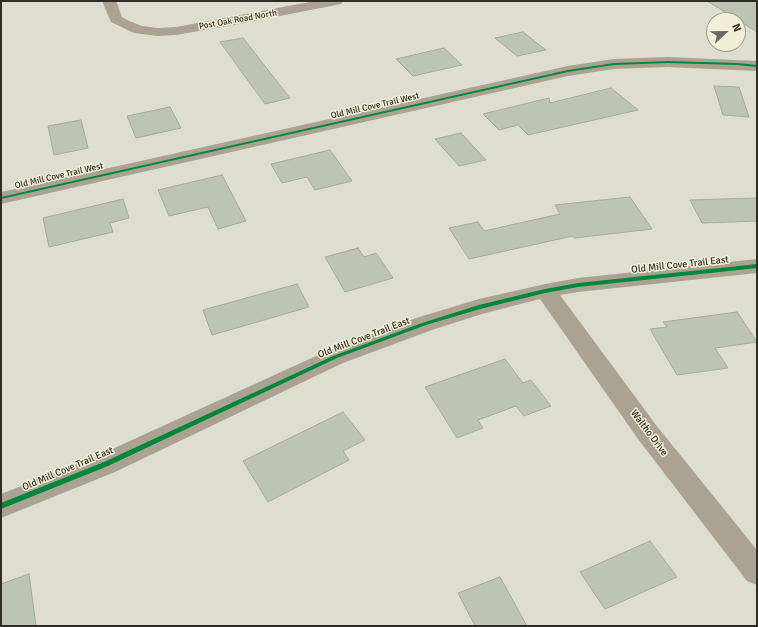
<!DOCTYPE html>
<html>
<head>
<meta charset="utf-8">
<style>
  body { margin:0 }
  #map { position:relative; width:758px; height:627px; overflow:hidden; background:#ddddd0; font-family:Signika,sans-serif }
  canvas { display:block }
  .frame { position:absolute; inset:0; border:2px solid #2d2d23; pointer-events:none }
  .north { position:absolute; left:706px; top:12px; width:40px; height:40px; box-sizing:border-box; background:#f1efd7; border:1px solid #a3a18f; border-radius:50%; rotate:68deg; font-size:11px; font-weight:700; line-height:16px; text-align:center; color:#2d2d23 }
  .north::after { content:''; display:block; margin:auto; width:14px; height:18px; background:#6b6b60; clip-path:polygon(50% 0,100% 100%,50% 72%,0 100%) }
</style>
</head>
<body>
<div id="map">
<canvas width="758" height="627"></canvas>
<div class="frame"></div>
<div class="north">N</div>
</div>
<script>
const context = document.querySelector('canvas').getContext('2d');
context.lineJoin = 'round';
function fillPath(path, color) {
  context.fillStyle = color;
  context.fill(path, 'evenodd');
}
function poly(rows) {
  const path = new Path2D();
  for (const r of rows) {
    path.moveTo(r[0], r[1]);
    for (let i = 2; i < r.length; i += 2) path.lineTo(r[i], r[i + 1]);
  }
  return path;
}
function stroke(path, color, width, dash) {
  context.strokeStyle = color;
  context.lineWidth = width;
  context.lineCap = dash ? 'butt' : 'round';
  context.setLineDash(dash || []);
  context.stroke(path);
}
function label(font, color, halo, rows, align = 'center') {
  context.font = font + ' Signika,sans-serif';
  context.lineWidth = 3;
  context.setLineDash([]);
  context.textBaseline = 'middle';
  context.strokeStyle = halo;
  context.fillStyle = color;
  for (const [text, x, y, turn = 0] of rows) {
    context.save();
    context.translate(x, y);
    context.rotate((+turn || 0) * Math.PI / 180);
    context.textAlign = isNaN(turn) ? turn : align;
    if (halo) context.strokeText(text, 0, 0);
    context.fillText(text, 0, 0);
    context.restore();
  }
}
const building = poly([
  [707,1,757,1,757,32,738,20,707,1],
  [523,32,546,50,517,56,495,38,523,32],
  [243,38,290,98,265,104,220,42,243,38],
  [444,48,462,65,413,76,396,59,444,48],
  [714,86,739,87,749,117,723,115,714,86],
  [611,88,638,110,528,135,518,125,499,130,483,114,549,98,550,103,611,88],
  [170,107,181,128,136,138,127,116,170,107],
  [81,120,88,148,54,155,48,126,81,120],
  [461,133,486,160,459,166,435,139,461,133],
  [330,150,352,181,315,190,307,177,282,183,271,164,330,150],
  [222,175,246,221,218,229,208,207,169,216,158,190,222,175],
  [630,197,652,229,574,238,573,236,469,259,449,228,478,222,484,231,560,214,555,205,630,197],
  [757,198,757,221,702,223,690,200,757,198],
  [123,199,129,218,110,223,113,232,49,247,43,218,123,199],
  [358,248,364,257,376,253,393,278,345,292,325,257,358,248],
  [297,284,309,307,212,335,203,310,297,284],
  [737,312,757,342,715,348,728,368,677,375,650,329,667,327,663,322,737,312],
  [505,359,523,383,531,380,551,406,524,416,516,406,478,420,483,428,457,438,425,387,505,359],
  [343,412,365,440,343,451,349,460,268,502,243,461,343,412],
  [650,541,677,577,605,609,580,572,650,541],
  [29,574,36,626,1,626,1,584,29,574],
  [500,577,527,626,475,626,458,593,500,577]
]);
const minor = poly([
  [102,1,116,1,122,17,129,21,142,26,158,28,176,27,315,1,343,1,341,4,336,5,239,24,176,35,158,36,134,33,111,22,102,1],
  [668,57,757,61,757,71,668,67,614,69,568,76,1,204,1,192,568,66,614,59,668,57],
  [757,259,757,273,578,292,560,295,656,425,757,550,757,585,747,581,638,439,540,299,482,314,432,330,343,363,115,472,1,518,1,494,97,456,327,351,416,318,479,299,545,284,578,278,757,259]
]);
const cycleway = poly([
  [668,61,737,63,757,65,757,67,737,65,668,63,614,65,568,72,1,199,1,197,568,70,614,63,668,61],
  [757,264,757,268,578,287,545,293,480,309,426,325,337,358,108,466,1,509,1,503,104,462,333,356,422,323,479,305,545,289,578,283,757,264]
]);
const farStreetnames = [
  ["Post Oak Road North",238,20,-10],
  ["Old Mill Cove Trail West",375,106,-13],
  ["Old Mill Cove Trail West",59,176,-13]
];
const streetNames = [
  ["Old Mill Cove Trail East",680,265,-6],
  ["Old Mill Cove Trail East",364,338,-21],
  ["Waltho Drive",649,433,53],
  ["Old Mill Cove Trail East",68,469,-23]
];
fillPath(building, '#bcc4b3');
stroke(building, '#a7a9a0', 1);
fillPath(minor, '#aba294');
fillPath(cycleway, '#00873e');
label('9px', '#2d2d23', '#f1efd7', farStreetnames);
label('10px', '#2d2d23', '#f1efd7', streetNames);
</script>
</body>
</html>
